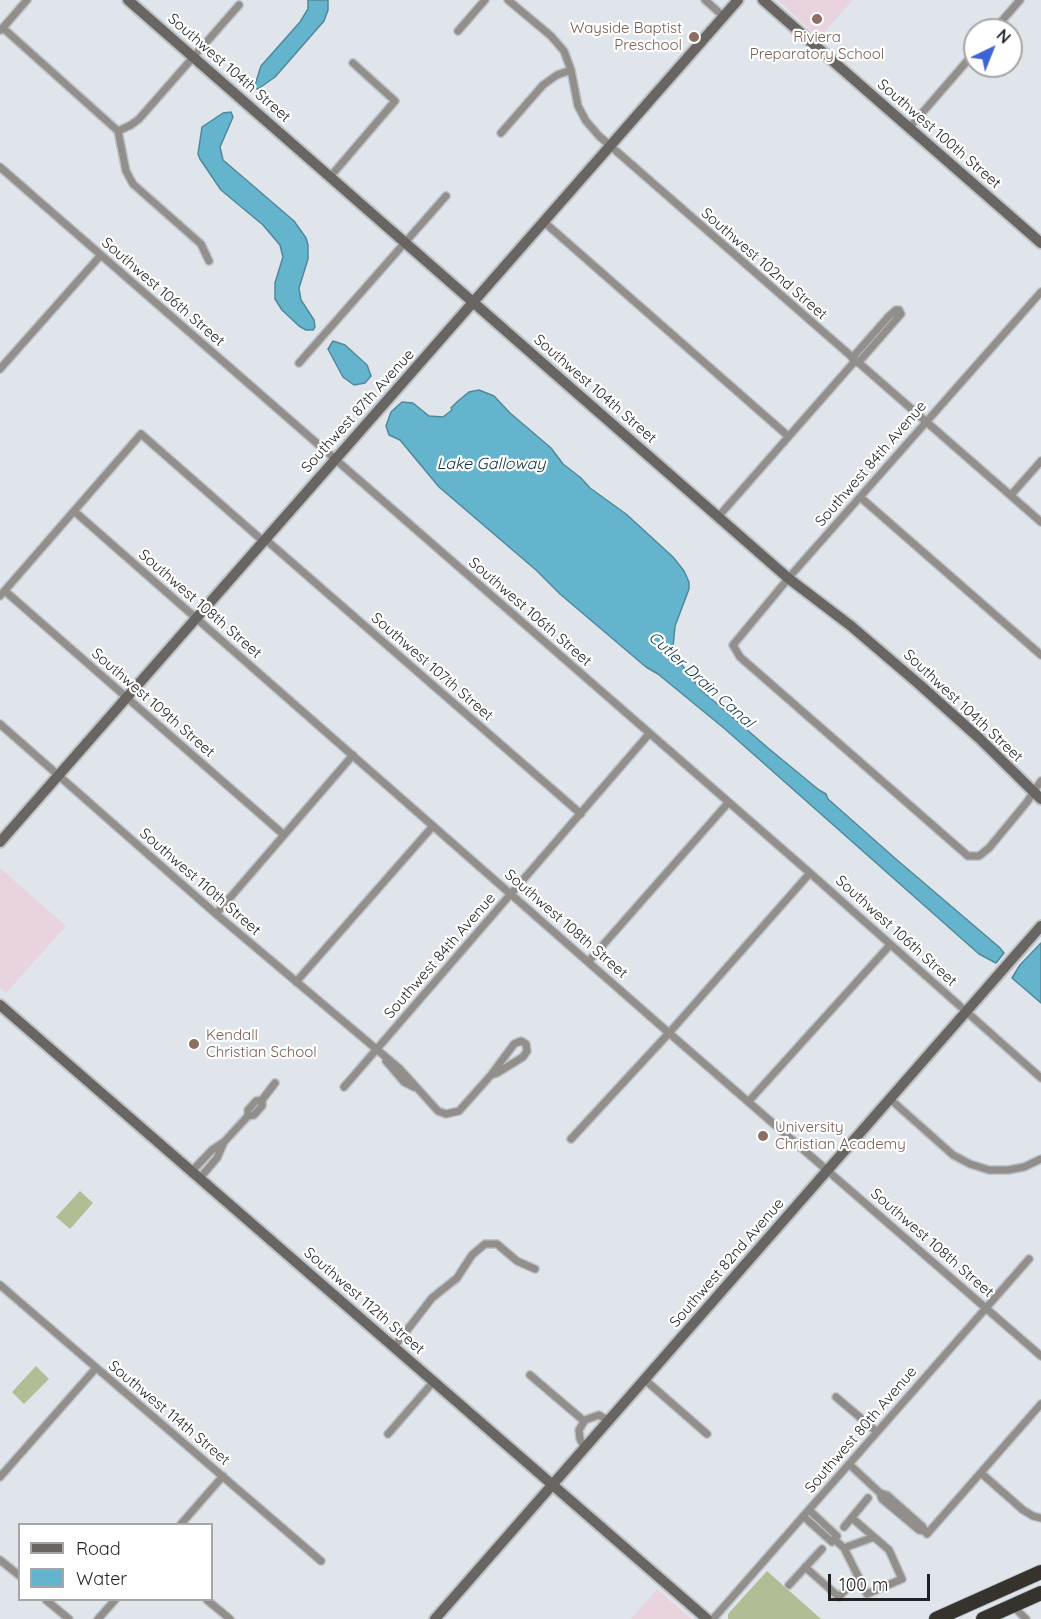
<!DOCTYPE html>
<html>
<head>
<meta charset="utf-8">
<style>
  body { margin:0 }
  #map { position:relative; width:1041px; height:1619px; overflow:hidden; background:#dfe5ea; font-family:Quicksand,sans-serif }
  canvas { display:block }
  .legend { position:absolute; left:18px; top:1523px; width:195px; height:78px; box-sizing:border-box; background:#fff; border:2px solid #a5a6a7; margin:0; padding:8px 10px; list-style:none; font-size:18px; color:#1f2123 }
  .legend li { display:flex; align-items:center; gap:12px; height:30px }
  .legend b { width:30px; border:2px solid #a5a6a7 }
  .north { position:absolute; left:963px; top:18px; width:60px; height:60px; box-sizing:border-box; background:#fff; border:2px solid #a5a6a7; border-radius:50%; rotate:43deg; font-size:16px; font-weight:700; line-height:24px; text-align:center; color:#1f2123 }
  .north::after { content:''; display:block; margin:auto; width:21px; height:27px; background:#3b64d5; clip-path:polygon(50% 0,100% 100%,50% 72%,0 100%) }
  .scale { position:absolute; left:828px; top:1574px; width:102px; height:27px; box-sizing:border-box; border:3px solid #1f2123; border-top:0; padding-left:8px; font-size:18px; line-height:21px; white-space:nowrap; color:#1f2123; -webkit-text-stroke:4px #fff; paint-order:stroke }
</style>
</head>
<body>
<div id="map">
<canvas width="1041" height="1619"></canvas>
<ul class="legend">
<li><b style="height:8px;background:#696562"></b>Road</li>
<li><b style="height:16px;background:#65b4ce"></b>Water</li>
</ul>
<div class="north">N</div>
<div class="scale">100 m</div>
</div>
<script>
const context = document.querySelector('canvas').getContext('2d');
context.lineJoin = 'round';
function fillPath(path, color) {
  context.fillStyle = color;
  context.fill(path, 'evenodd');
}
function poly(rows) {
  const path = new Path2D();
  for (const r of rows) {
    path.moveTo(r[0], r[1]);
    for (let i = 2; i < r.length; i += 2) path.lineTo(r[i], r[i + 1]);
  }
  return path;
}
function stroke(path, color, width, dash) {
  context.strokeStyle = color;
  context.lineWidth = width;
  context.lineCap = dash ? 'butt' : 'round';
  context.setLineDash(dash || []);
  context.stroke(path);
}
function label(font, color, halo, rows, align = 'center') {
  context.font = font + ' Quicksand,sans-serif';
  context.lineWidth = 4.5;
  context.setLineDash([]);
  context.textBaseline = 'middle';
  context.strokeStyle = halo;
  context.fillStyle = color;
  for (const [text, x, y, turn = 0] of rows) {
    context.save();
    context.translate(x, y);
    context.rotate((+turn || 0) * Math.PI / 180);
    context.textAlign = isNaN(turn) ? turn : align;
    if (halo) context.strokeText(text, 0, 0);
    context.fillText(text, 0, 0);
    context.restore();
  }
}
const education = poly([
  [778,0,853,0,819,38],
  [0,868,66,926,6,993,0,988],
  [657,1589,667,1598,692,1619,631,1619]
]);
const green = poly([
  [80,1191,93,1203,70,1229,56,1217],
  [36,1366,49,1379,24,1404,12,1392],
  [767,1571,821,1619,728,1619,728,1614]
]);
const water = poly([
  [308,0,328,0,328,10,324,21,275,77,258,89,254,88,261,66,300,22,308,9,308,0],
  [231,112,233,117,220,147,223,160,294,221,306,238,308,245,308,259,299,288,301,300,314,320,315,327,313,330,306,330,299,326,282,310,275,299,275,283,283,257,280,245,263,225,221,190,200,159,198,154,202,127,223,113,231,112],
  [333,341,345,345,367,365,371,376,365,383,354,385,343,377,328,349,333,341],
  [479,390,494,396,510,413,551,448,563,464,581,478,590,488,626,514,673,557,684,571,689,582,689,589,675,626,673,647,679,661,701,690,768,748,819,790,826,794,828,799,897,860,999,947,1004,953,996,963,979,954,725,729,658,674,646,667,560,594,536,570,439,487,400,440,389,435,386,426,391,412,402,402,413,403,429,416,443,417,452,410,451,408,458,401,469,392,479,390],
  [1041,943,1041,1003,1012,978,1020,965,1041,943]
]);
const street = poly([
  [508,0,551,36,564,51,571,70,578,106,586,121,599,136,1041,522],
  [705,0,723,16],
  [3,28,118,131,126,171,133,184,201,244,209,261],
  [1,30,27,0],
  [994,30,1020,0],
  [458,31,485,0],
  [909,128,975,52],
  [118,131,131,125,139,119,239,5],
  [501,133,543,85,557,75,571,70],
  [0,167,810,873,1041,1078],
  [330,177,395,101,353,63],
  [544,222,788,436],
  [1041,292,792,574,733,645,740,657,968,856,979,856,989,848,1027,802,1041,781],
  [852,358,889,316,896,310,899,310,901,314,858,363],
  [299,363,446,196],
  [0,369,101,255],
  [1011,495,1041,461],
  [860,497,1041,655],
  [74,511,669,1033,1041,1356],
  [718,517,855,361],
  [265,539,581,814],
  [5,591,284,835],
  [0,596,141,434,263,541],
  [0,724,216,914,400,1069,438,1111,446,1114,459,1111,491,1075,514,1044,521,1041,526,1044,527,1051,523,1057,497,1073,491,1075],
  [216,914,353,755],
  [588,962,728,803],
  [296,982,433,826],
  [386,1061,404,1082,414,1087],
  [344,1087,649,734],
  [890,1099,953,1155,970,1164,989,1170,1008,1170,1024,1167,1041,1159],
  [749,1101,890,945],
  [248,1116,254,1115,262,1106,262,1100,275,1083],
  [571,1139,669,1033,810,873],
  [192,1171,212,1150,224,1142],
  [200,1178,217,1158,224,1142,248,1116,248,1110,256,1101,262,1100],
  [0,1285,321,1561],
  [394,1347,432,1298,457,1278,472,1255,485,1244,497,1244,517,1261,535,1269],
  [530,1375,584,1421],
  [644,1379,707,1434],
  [836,1397,877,1432],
  [388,1434,434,1381],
  [585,1448,580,1439,579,1430,585,1420,599,1415,609,1421],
  [849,1464,880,1493,887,1495,922,1526,927,1534,1041,1404],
  [981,1473,1023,1510,1033,1516,1041,1518],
  [0,1477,96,1368],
  [880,1493,882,1499,919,1530,924,1531],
  [803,1516,832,1542,837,1536,809,1510],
  [852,1518,874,1537],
  [181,1524,223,1476],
  [844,1527,868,1498],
  [834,1539,844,1548,867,1594,902,1579,889,1550,874,1537,844,1548],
  [0,1560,20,1576],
  [805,1567,839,1597,858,1576],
  [789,1585,822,1549],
  [46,1600,69,1619],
  [207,1600,230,1619],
  [1013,1606,1026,1619],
  [98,1619,115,1600],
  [713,1619,1029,1259]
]);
const secondary = poly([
  [128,0,788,578,851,626,920,685,979,738,1041,799],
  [763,0,1041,243],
  [0,842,738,0],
  [0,1005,707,1619],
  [435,1619,1041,926]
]);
const highway = poly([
  [936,1619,1041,1572],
  [983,1619,1041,1593]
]);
const markers = [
  [817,19,6,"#8d6e63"],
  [694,37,6,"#8d6e63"],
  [194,1044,6,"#8d6e63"],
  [763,1136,6,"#8d6e63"]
];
const educationNames = [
  ["Wayside Baptist",682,28,"right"],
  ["Preschool",682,45,"right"],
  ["Riviera",817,37,"center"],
  ["Preparatory School",817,54,"center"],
  ["Kendall",206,1035],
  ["Christian School",206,1052],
  ["University",775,1127],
  ["Christian Academy",775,1144]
];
const streetNames = [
  ["Southwest 104th Street",229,68,41],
  ["Southwest 100th Street",939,134,41],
  ["Southwest 102nd Street",764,264,41],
  ["Southwest 106th Street",163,292,41],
  ["Southwest 104th Street",595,389,41],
  ["Southwest 87th Avenue",358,411,-48],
  ["Southwest 84th Avenue",871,464,-49],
  ["Southwest 108th Street",200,604,41],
  ["Southwest 106th Street",530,612,41],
  ["Southwest 107th Street",432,667,41],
  ["Southwest 109th Street",153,703,41],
  ["Southwest 104th Street",963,706,43],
  ["Southwest 110th Street",200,882,41],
  ["Southwest 108th Street",566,924,41],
  ["Southwest 106th Street",896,931,42],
  ["Southwest 84th Avenue",440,956,-49],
  ["Southwest 108th Street",932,1243,41],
  ["Southwest 82nd Avenue",727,1263,-49],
  ["Southwest 112th Street",364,1301,41],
  ["Southwest 114th Street",169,1413,40],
  ["Southwest 80th Avenue",861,1430,-49]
];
const waterNames = [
  ["Lake Galloway",491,464],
  ["Cutler Drain Canal",701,680,42]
];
fillPath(education, '#e9d3df');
fillPath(green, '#b1bd94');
fillPath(water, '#65b4ce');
stroke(water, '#50889b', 1.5);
stroke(street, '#bcc2c6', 10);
stroke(secondary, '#bcc2c6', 14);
stroke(highway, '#bcc2c6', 16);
stroke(street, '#918e8c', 7);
stroke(secondary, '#696562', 10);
stroke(highway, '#36322e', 14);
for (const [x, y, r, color] of markers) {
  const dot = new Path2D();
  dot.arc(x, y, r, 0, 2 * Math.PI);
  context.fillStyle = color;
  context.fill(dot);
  stroke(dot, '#fff', 2);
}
label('15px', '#785e54', '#fff', educationNames, 'left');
label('15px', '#1f2123', '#fff', streetNames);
label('italic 16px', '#0a313c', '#fff', waterNames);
</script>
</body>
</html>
